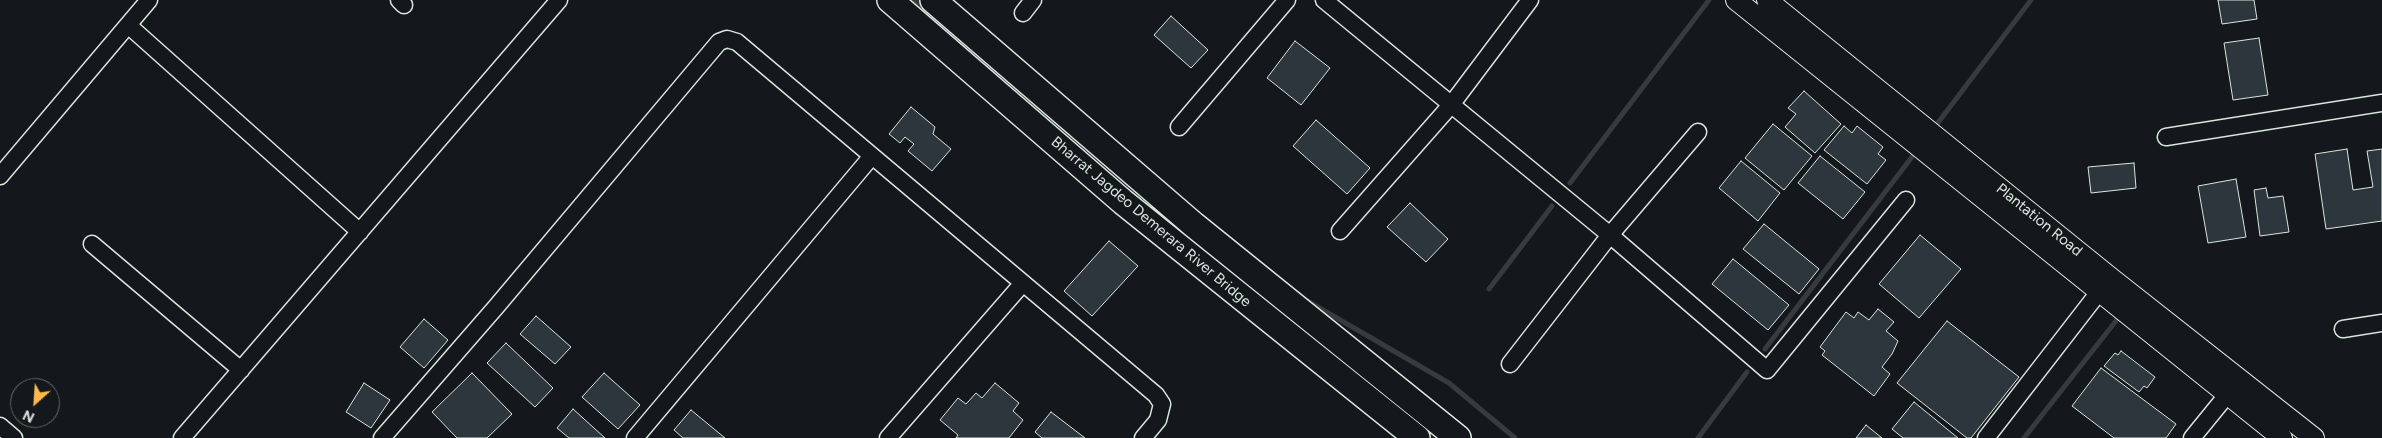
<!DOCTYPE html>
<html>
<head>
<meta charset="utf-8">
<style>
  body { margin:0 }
  #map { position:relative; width:2382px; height:438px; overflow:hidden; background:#14181c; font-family:Figtree,sans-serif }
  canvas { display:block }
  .north { position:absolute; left:10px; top:378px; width:50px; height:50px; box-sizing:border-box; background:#14181c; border:1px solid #626a69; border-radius:50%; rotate:206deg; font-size:14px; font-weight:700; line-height:20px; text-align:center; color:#d8e6dc }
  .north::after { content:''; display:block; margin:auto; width:18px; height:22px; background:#ffb74d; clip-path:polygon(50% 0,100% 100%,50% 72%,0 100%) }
</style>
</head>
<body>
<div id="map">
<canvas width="2382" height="438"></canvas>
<div class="north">N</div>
</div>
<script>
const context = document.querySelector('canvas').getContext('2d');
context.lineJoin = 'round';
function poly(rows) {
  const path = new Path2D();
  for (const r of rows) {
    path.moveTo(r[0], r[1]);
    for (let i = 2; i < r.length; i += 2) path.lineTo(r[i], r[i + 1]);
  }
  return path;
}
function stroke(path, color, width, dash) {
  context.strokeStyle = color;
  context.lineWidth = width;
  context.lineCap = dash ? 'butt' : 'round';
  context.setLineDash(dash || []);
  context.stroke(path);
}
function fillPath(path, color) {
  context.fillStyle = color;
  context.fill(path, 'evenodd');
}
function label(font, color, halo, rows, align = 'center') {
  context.font = font + ' Figtree,sans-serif';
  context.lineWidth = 4;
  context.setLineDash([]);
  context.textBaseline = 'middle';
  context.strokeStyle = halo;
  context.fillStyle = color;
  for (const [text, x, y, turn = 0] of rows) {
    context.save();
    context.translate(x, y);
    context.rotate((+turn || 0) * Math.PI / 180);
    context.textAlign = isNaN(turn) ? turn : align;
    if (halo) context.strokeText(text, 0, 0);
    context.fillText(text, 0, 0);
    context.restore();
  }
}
const stream = poly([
  [914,0,1141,195],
  [1934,128,2031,0],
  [1570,183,1709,0],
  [1489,289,1552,206],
  [1304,299,1449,383,1515,438],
  [1765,349,1915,153],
  [1698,438,1747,372],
  [2024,438,2119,317]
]);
const building = poly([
  [2218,0,2254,0,2257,19,2222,24,2218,0],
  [1171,16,1208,50,1191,68,1154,35,1171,16],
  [2259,38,2268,95,2233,100,2224,43,2259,38],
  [1295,41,1330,68,1301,105,1267,78,1295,41],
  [1804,91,1841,124,1815,153,1785,127,1796,114,1788,108,1804,91],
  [911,107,935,127,933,134,951,149,932,171,908,151,914,144,905,137,900,143,889,134,911,107],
  [1316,120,1370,168,1347,194,1293,146,1316,120],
  [1773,124,1812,156,1784,190,1745,158,1773,124],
  [1844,126,1852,133,1857,126,1883,147,1878,154,1886,160,1867,184,1824,150,1844,126],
  [2347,149,2353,190,2373,187,2367,151,2382,149,2382,221,2326,229,2315,154,2347,149],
  [1820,156,1865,192,1843,219,1798,183,1820,156],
  [1741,161,1780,193,1758,221,1719,188,1741,161],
  [2134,163,2136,188,2091,193,2088,167,2134,163],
  [2236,179,2246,237,2208,243,2198,186,2236,179],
  [2266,188,2268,198,2283,196,2289,232,2260,236,2254,190,2266,188],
  [1410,203,1448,239,1426,262,1387,227,1410,203],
  [1764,224,1819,269,1799,294,1743,249,1764,224],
  [1920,235,1961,269,1919,318,1879,284,1920,235],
  [1109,241,1138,266,1092,316,1064,291,1109,241],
  [1733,259,1789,305,1768,330,1712,284,1733,259],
  [1878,309,1894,322,1886,331,1898,341,1892,354,1882,367,1890,374,1874,396,1822,355,1825,351,1820,347,1846,312,1854,318,1858,312,1869,320,1878,309],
  [536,316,571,347,555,364,520,334,536,316],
  [424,319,448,340,424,368,400,347,424,319],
  [1947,321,2019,377,1971,438,1967,438,1897,383,1947,321],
  [506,343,553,388,535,407,487,363,506,343],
  [2121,351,2155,377,2147,388,2144,386,2139,392,2104,366,2115,353,2118,355,2121,351],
  [2101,368,2176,424,2166,438,2114,438,2072,406,2101,368],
  [472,373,512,414,487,438,457,438,432,412,472,373],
  [604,373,640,405,618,429,582,397,604,373],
  [364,383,390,400,371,428,346,412,364,383],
  [995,383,1019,403,1013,411,1023,420,1009,438,956,438,958,435,940,420,958,398,966,404,976,393,982,398,995,383],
  [1914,402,1958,438,1903,438,1892,429,1914,402],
  [573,409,605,438,569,438,557,428,573,409],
  [691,410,725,438,683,438,674,430,691,410],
  [1051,412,1085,438,1042,438,1035,432,1051,412],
  [1866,425,1882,438,1856,438,1866,425]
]);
const minor = poly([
  [399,0,404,5],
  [1324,0,1610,235,1767,370,1906,200],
  [1023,13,1033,0],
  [128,25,360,232],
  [1179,127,1287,0],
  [2166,137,2382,103],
  [0,176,149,0],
  [1340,231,1451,105,1530,0],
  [92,244,241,370],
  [2343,329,2382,323],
  [1510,364,1610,235,1698,132],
  [0,426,14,438],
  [182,438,559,0],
  [382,438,496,307,719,42,727,39,737,42,1156,395,1162,404,1158,420,1143,438],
  [635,438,872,156],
  [888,438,1023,283],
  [1986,438,2106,283],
  [2192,438,2227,395]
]);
const tertiary = poly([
  [1736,0,2282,438],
  [1767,0,2111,278,2314,438]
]);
const primary = poly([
  [890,0,1123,202,1417,438],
  [933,0,1194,225,1458,438]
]);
const streetNames = [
  ["Plantation Road",2039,220,39],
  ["Bharrat Jagdeo Demerara River Bridge",1151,222,40]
];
stroke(stream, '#363b3e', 5);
fillPath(building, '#2c363c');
stroke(building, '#d8e6dc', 1);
stroke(minor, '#d8e6dc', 19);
stroke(tertiary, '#d8e6dc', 22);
stroke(primary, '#d8e6dc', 28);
stroke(minor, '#14181c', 16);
stroke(tertiary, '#14181c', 20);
stroke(primary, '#14181c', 25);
label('15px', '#d8e6dc', '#14181c', streetNames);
</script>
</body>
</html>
